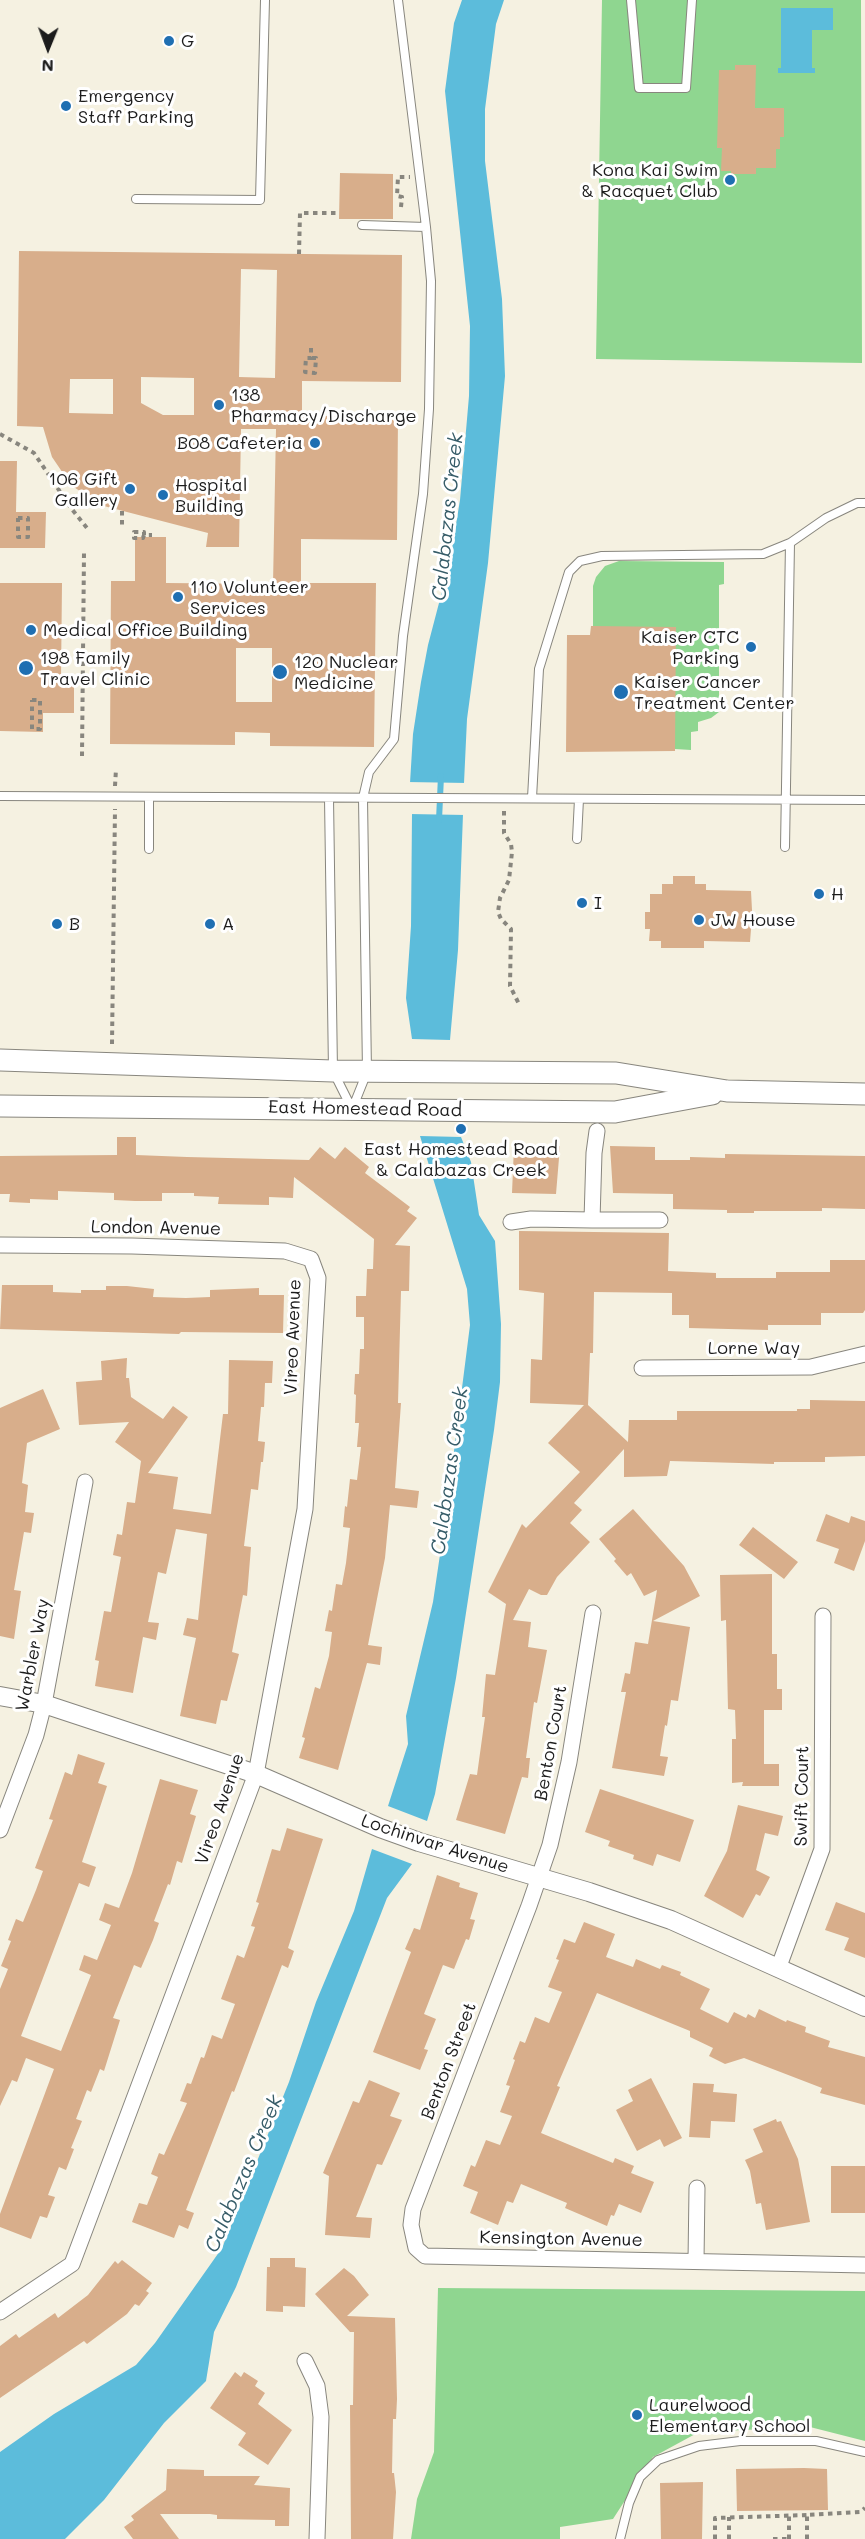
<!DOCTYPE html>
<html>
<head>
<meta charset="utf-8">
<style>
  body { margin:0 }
  #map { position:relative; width:865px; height:2539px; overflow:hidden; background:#f5f1e1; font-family:Mali,sans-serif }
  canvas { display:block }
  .north { position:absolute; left:18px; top:18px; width:60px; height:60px; -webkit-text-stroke:4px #fff; paint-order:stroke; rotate:181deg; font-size:16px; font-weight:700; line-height:24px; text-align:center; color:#1c1c1c }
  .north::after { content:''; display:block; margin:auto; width:21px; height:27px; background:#1c1c1c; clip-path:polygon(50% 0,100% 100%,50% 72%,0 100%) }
</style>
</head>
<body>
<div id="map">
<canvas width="865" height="2539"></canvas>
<div class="north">N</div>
</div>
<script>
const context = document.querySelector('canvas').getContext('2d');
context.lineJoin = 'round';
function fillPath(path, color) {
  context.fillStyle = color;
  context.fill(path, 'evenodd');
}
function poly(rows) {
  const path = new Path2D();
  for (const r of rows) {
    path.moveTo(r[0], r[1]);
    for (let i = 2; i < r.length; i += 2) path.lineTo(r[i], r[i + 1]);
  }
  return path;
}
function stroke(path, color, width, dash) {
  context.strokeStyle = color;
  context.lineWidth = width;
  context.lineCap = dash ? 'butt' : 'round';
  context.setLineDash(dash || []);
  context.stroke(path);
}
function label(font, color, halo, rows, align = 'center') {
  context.font = font + ' Mali,sans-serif';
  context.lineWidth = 6;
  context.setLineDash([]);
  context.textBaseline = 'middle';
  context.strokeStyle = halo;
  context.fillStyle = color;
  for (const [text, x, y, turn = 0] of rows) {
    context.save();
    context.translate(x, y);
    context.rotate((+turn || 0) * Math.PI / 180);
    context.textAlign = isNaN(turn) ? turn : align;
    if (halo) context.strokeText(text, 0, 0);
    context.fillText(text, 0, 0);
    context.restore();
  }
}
const green = poly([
  [602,0,861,0,862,363,596,359],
  [619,561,724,562,724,584,719,585,719,712,711,718,698,722,698,731,691,732,691,750,675,749,593,626,593,586,596,577,605,566],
  [438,2288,865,2291,865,2441,810,2427,699,2432,653,2457,613,2519,560,2527,560,2539,411,2539,417,2499,434,2452]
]);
const water = poly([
  [462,0,504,0,496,24,485,109,485,161,502,299,505,376,488,563,467,719,464,783,410,783,413,734,421,682,428,645,450,561,460,500,469,396,470,326,445,91,454,23],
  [781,8,833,8,833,30,812,30,812,68,815,68,815,73,778,73,778,68,781,68],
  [412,814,463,814,458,950,450,1040,412,1039,406,998,411,926],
  [420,1136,461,1137,471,1162,479,1215,495,1241,501,1324,500,1382,494,1430,456,1678,435,1794,427,1821,388,1806,408,1744,406,1716,433,1602,446,1514,470,1325,467,1289],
  [372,1849,412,1864,387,1898,236,2287,214,2332,206,2381,164,2423,104,2500,65,2539,0,2539,0,2452,54,2414,136,2365,155,2343,222,2248,289,2082,316,2002,354,1911]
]);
const pier = poly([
  [407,782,467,783,464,786,410,786],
  [412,811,463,811,466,815,409,814]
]);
const stream = poly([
  [439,820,441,776]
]);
const building = poly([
  [735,65,756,65,755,108,784,108,784,137,780,137,780,149,776,149,776,168,756,168,756,174,731,174,731,171,721,171,722,148,717,148,719,70,735,70],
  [340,173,393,174,393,219,339,219],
  [19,251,402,255,401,382,302,381,302,416,398,416,397,540,301,539,301,583,376,583,374,747,270,746,270,733,235,732,235,745,110,744,111,581,135,581,135,537,166,537,166,583,273,584,276,429,241,429,239,547,206,547,208,533,100,505,71,485,52,457,43,427,17,426],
  [241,269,277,270,275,378,239,377],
  [141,377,194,378,194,415,163,415,141,403],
  [70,379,113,379,113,414,69,413],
  [236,648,272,648,272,702,236,702],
  [0,461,17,461,16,512,46,512,45,548,0,548],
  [0,583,62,583,61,678,74,678,74,713,43,713,43,732,0,731],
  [591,626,676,627,675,751,566,752,567,635,590,635],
  [673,876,695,876,695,884,706,884,706,890,751,891,753,929,751,929,750,942,704,941,704,948,661,948,661,941,649,941,650,929,645,929,645,912,650,912,650,894,662,894,662,884,673,884],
  [117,1137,136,1137,136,1155,187,1157,309,1160,320,1147,335,1159,345,1147,369,1167,365,1173,410,1207,407,1211,417,1218,395,1245,410,1246,409,1291,401,1291,398,1403,401,1403,395,1488,419,1491,417,1508,390,1505,385,1558,368,1645,382,1647,380,1665,367,1663,338,1770,299,1758,305,1738,302,1737,315,1687,320,1689,329,1656,332,1632,325,1631,329,1610,332,1611,336,1584,342,1585,346,1563,350,1528,343,1527,345,1506,347,1507,350,1479,357,1480,361,1447,357,1447,359,1423,355,1423,356,1395,354,1394,355,1374,359,1374,360,1349,364,1349,364,1317,356,1317,356,1296,366,1296,367,1269,373,1269,374,1239,294,1177,293,1198,269,1197,269,1205,218,1204,219,1197,194,1196,194,1193,162,1193,162,1201,135,1201,114,1200,114,1193,58,1191,58,1200,30,1199,30,1203,9,1202,10,1194,0,1194,0,1156,117,1155],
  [514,1146,560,1146,556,1194,512,1193],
  [610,1146,655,1147,655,1160,690,1160,690,1157,725,1158,725,1154,865,1156,865,1209,822,1208,822,1211,754,1211,754,1213,727,1213,727,1210,673,1209,673,1194,613,1193],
  [519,1231,669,1233,668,1271,716,1273,716,1278,776,1278,776,1272,830,1272,830,1260,865,1260,865,1310,863,1313,821,1313,821,1325,768,1325,768,1330,689,1328,689,1315,672,1315,672,1293,594,1292,593,1353,590,1353,588,1405,628,1442,629,1420,677,1420,677,1411,797,1411,797,1409,810,1409,810,1400,865,1401,865,1456,825,1457,825,1462,774,1462,774,1464,670,1461,667,1476,624,1477,624,1449,574,1503,582,1510,570,1523,590,1542,557,1577,547,1595,541,1595,529,1589,513,1620,531,1622,528,1647,547,1650,537,1703,534,1702,526,1758,530,1758,528,1778,522,1777,505,1834,456,1820,470,1774,477,1775,485,1717,482,1717,486,1674,495,1675,506,1604,488,1592,522,1524,526,1528,580,1472,548,1443,584,1405,530,1403,531,1359,542,1360,544,1293,519,1290],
  [2,1285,53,1285,53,1292,81,1293,81,1290,106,1290,106,1286,127,1286,154,1289,153,1297,186,1298,210,1297,210,1290,259,1288,259,1295,284,1295,283,1333,181,1332,179,1334,0,1329],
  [127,1358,126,1378,129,1378,131,1397,163,1419,173,1406,188,1417,148,1473,178,1477,173,1509,211,1514,223,1414,228,1414,229,1360,273,1361,272,1383,265,1383,264,1407,261,1407,258,1441,265,1442,263,1462,261,1462,258,1490,251,1489,244,1546,251,1547,247,1596,243,1595,232,1652,239,1654,227,1701,221,1700,216,1724,180,1716,196,1638,183,1635,187,1618,198,1620,207,1534,176,1529,166,1574,158,1572,148,1622,159,1623,156,1640,143,1637,133,1693,95,1686,99,1661,95,1660,104,1611,111,1612,121,1557,113,1555,117,1534,122,1535,127,1502,135,1503,141,1461,115,1442,129,1422,79,1425,76,1382,102,1380,101,1361],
  [43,1389,60,1429,27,1443,22,1483,28,1485,25,1512,34,1513,31,1533,24,1532,14,1590,21,1591,14,1639,0,1636,0,1408],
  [633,1509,684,1566,700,1596,653,1621,690,1627,678,1701,671,1700,667,1726,665,1725,660,1756,668,1757,664,1776,612,1768,626,1692,621,1692,625,1673,630,1674,635,1642,648,1644,657,1590,644,1596,631,1573,627,1576,614,1561,616,1559,599,1539],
  [826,1514,849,1523,851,1516,865,1521,865,1541,854,1571,834,1563,839,1549,816,1541],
  [753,1527,798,1562,784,1579,739,1545],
  [772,1574,772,1654,777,1654,777,1689,782,1689,782,1710,764,1710,764,1764,779,1764,779,1786,742,1786,743,1782,732,1783,732,1739,736,1739,735,1710,728,1709,726,1620,721,1621,720,1575],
  [78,1754,105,1763,98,1783,107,1786,82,1862,96,1867,89,1887,79,1883,21,2036,61,2051,91,1975,79,1970,84,1955,97,1960,111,1925,99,1920,105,1903,119,1908,132,1873,160,1779,198,1790,190,1814,196,1816,182,1863,177,1861,170,1885,168,1884,154,1921,159,1923,153,1940,141,1968,134,1965,113,2018,120,2020,104,2071,100,2069,91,2092,87,2090,76,2119,82,2121,71,2148,74,2149,66,2170,59,2167,48,2195,55,2197,47,2218,40,2216,31,2239,0,2227,0,2214,54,2069,26,2058,17,2082,12,2080,0,2106,0,1989,8,1969,1,1966,11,1941,8,1940,16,1919,23,1922,36,1890,43,1871,35,1868,53,1820,49,1819,65,1772,72,1775],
  [600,1789,694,1820,680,1862,657,1854,653,1866,633,1859,634,1855,608,1846,610,1841,585,1832],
  [738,1805,783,1816,778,1836,765,1833,756,1870,770,1877,760,1896,756,1894,743,1918,704,1896,727,1851],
  [287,1828,323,1839,288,1948,294,1951,288,1968,282,1965,234,2092,232,2091,186,2210,194,2213,188,2229,179,2225,174,2238,132,2222,139,2203,147,2205,158,2177,151,2174,159,2153,164,2155,187,2103,180,2101,187,2083,191,2084,201,2057,204,2058,212,2035,222,2039,235,2004,221,1999,237,1955,244,1958,255,1927,251,1926,259,1903,256,1902,272,1849,280,1851],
  [437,1875,460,1883,459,1887,478,1893,470,1919,475,1920,469,1940,466,1939,454,1969,443,1965,424,2014,436,2019,424,2049,428,2050,420,2070,373,2052,411,1952,405,1949,414,1928,420,1930],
  [836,1902,865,1913,865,1958,844,1950,849,1938,825,1930],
  [584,1922,615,1934,606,1957,633,1967,636,1959,660,1969,662,1965,681,1972,680,1975,710,1989,700,2009,728,2023,734,2012,746,2018,748,2014,755,2018,759,2009,786,2022,787,2020,806,2027,805,2032,830,2041,828,2047,865,2057,865,2105,820,2093,822,2088,744,2058,725,2064,709,2056,713,2048,690,2037,690,2031,597,1993,557,2086,560,2087,541,2133,613,2163,615,2158,634,2166,631,2173,654,2182,641,2213,619,2204,614,2216,611,2215,607,2226,565,2208,567,2203,521,2184,513,2203,507,2201,498,2225,470,2213,478,2192,463,2186,471,2165,475,2167,486,2140,500,2145,512,2116,500,2112,510,2086,506,2085,515,2060,513,2059,520,2041,525,2043,535,2017,549,2023,562,1992,548,1987,559,1960,556,1959,564,1939,575,1943],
  [651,2078,682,2138,664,2147,660,2139,637,2151,616,2110,633,2101,628,2090],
  [369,2080,400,2093,390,2116,402,2120,382,2165,377,2164,356,2217,372,2218,370,2238,325,2235,329,2176,323,2173,353,2101,359,2103],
  [693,2083,714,2084,713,2092,737,2094,735,2122,711,2121,710,2138,689,2137],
  [776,2119,777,2122,781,2121,798,2159,810,2222,766,2230,761,2203,756,2204,750,2171,745,2160,763,2152,753,2129],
  [831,2166,865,2166,865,2213,831,2213],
  [270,2258,295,2258,295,2267,306,2268,305,2307,283,2306,283,2312,266,2311,267,2267,270,2267],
  [122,2260,152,2283,146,2291,149,2293,139,2306,135,2304,127,2314,87,2344,84,2341,0,2398,0,2346,16,2334,19,2338,55,2313,58,2318,88,2295,115,2261,118,2264],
  [344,2268,354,2276,369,2295,347,2316,395,2318,397,2399,396,2419,393,2419,392,2473,394,2473,396,2492,393,2539,351,2539,350,2405,353,2405,354,2332,350,2332,315,2294],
  [235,2372,241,2377,244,2372,258,2381,255,2386,265,2393,258,2404,292,2430,268,2465,238,2445,246,2433,210,2408],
  [804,2468,827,2469,828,2510,737,2511,736,2469],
  [167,2469,204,2470,204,2476,260,2476,254,2485,290,2488,289,2526,275,2526,275,2520,217,2519,217,2515,210,2514,160,2514,179,2539,133,2539,124,2527,134,2520,131,2516,166,2490],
  [703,2482,702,2539,661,2539,660,2483]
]);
const path = poly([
  [401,207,402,197,397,196,398,177,410,177],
  [299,254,300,213,339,213],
  [311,348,311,358,306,358,305,372,315,373,316,358,311,358],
  [0,434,34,453,71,508,87,528],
  [122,511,122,525],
  [18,518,28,518,28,537,18,537,18,518],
  [144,535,143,538,134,538,134,532,144,532,144,535,152,535],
  [32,700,40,700,40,729,32,729,32,700],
  [82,756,84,553],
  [115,786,116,769],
  [504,811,504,833,511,844,512,852,509,880,500,898,498,912,501,919,511,929,510,986,520,1006],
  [112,1044,115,809],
  [715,2539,715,2518,807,2515],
  [729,2539,729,2517],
  [773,2539,789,2539],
  [789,2539,789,2516],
  [807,2539,807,2515,860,2512,865,2508]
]);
const service = poly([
  [631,0,639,88,686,88,692,0],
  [136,199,260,200,265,0],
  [362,225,426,227],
  [0,796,865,800],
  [329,798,333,1071,351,1107],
  [532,798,539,669,569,572,580,561,602,556,763,554,790,543,826,518,857,503,865,503],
  [577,839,579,799],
  [785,847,790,543],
  [149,849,149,797],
  [353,1107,367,1072,363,798,369,772,394,739,403,636,423,494,429,409,431,281,426,227,398,0],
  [620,2539,629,2503,640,2477,658,2460,699,2446,740,2441,816,2441,865,2452]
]);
const minor = poly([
  [592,1220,660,1220],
  [511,1222,531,1219,592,1220,594,1153,597,1131],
  [0,1245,132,1246,285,1251,311,1259,318,1278,305,1509,256,1774,72,2264,0,2312],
  [642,1368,811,1367,865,1354],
  [593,1613,569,1762,550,1845,529,1906,413,2209,411,2225,416,2248,425,2256,865,2265],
  [0,1830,36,1735,44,1704,85,1482],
  [778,1969,822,1849,823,1616],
  [696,2261,697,2188],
  [305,2361,317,2386,321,2417,317,2539]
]);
const tertiary = poly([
  [0,1696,44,1704,256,1774,380,1828,419,1842,589,1892,671,1920,865,2007]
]);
const secondary = poly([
  [0,1060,333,1071,616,1073,727,1091,865,1094],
  [0,1106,615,1112,712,1094]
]);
const markers = [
  [169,41,6,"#1f6fb2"],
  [66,106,6,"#1f6fb2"],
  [730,180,6,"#1f6fb2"],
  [219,405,6,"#1f6fb2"],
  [315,443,6,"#1f6fb2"],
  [130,489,6,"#1f6fb2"],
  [163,495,6,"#1f6fb2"],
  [178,597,6,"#1f6fb2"],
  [31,630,6,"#1f6fb2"],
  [751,647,6,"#1f6fb2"],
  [26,668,8,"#1f6fb2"],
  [280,672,8,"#1f6fb2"],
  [621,692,8,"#1f6fb2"],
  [819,894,6,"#1f6fb2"],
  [582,903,6,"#1f6fb2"],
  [699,920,6,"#1f6fb2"],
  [57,924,6,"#1f6fb2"],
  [210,924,6,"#1f6fb2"],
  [461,1129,6,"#1f6fb2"],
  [637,2415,6,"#1f6fb2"]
];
const poiNames = [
  ["G",181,41],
  ["Emergency",78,96],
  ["Staff Parking",78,117],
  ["Kona Kai Swim",718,170,"right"],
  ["& Racquet Club",718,191,"right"],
  ["138",231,395],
  ["Pharmacy/Discharge",231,416],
  ["B08 Cafeteria",303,443,"right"],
  ["106 Gift",118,479,"right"],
  ["Gallery",118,500,"right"],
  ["Hospital",175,485],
  ["Building",175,506],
  ["110 Volunteer",190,587],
  ["Services",190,608],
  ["Medical Office Building",43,630],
  ["Kaiser CTC",739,637,"right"],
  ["Parking",739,658,"right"],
  ["198 Family",40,658],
  ["Travel Clinic",40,679],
  ["120 Nuclear",294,662],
  ["Medicine",294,683],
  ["Kaiser Cancer",634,682],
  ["Treatment Center",634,703],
  ["H",831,894],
  ["I",594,903],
  ["JW House",711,920],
  ["B",69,924],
  ["A",222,924],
  ["East Homestead Road",461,1149,"center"],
  ["& Calabazas Creek",461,1170,"center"],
  ["Laurelwood",649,2405],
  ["Elementary School",649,2426]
];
const streetNames = [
  ["East Homestead Road",365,1109,1],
  ["London Avenue",156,1228,1],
  ["Vireo Avenue",293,1337,-88],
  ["Lorne Way",754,1348],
  ["Warbler Way",33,1655,-79],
  ["Benton Court",551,1743,-80],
  ["Swift Court",802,1796,-89],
  ["Vireo Avenue",220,1809,-71],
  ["Lochinvar Avenue",435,1844,18],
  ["Benton Street",449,2061,-69],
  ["Kensington Avenue",561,2239,1]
];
const waterNames = [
  ["Calabazas Creek",448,517,-84],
  ["Calabazas Creek",450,1471,-82],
  ["Calabazas Creek",244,2174,-67]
];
fillPath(green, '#8fd690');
fillPath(water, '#5cbcdb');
fillPath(pier, '#f5f1e1');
stroke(stream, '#5cbcdb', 6);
fillPath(building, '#d8ae8b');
stroke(service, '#88867e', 10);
stroke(minor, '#88867e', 17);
stroke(tertiary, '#88867e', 20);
stroke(secondary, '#88867e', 23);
stroke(path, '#88867e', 4, [4.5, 4.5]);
stroke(service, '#fff', 8);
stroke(minor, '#fff', 15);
stroke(tertiary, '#fff', 18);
stroke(secondary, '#fff', 21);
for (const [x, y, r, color] of markers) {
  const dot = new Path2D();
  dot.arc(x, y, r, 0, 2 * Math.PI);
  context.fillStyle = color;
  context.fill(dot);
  stroke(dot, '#fff', 2);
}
label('18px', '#1c1c1c', '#fff', poiNames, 'left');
label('18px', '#1c1c1c', '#fff', streetNames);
label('italic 20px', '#365c68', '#fff', waterNames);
</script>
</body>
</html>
